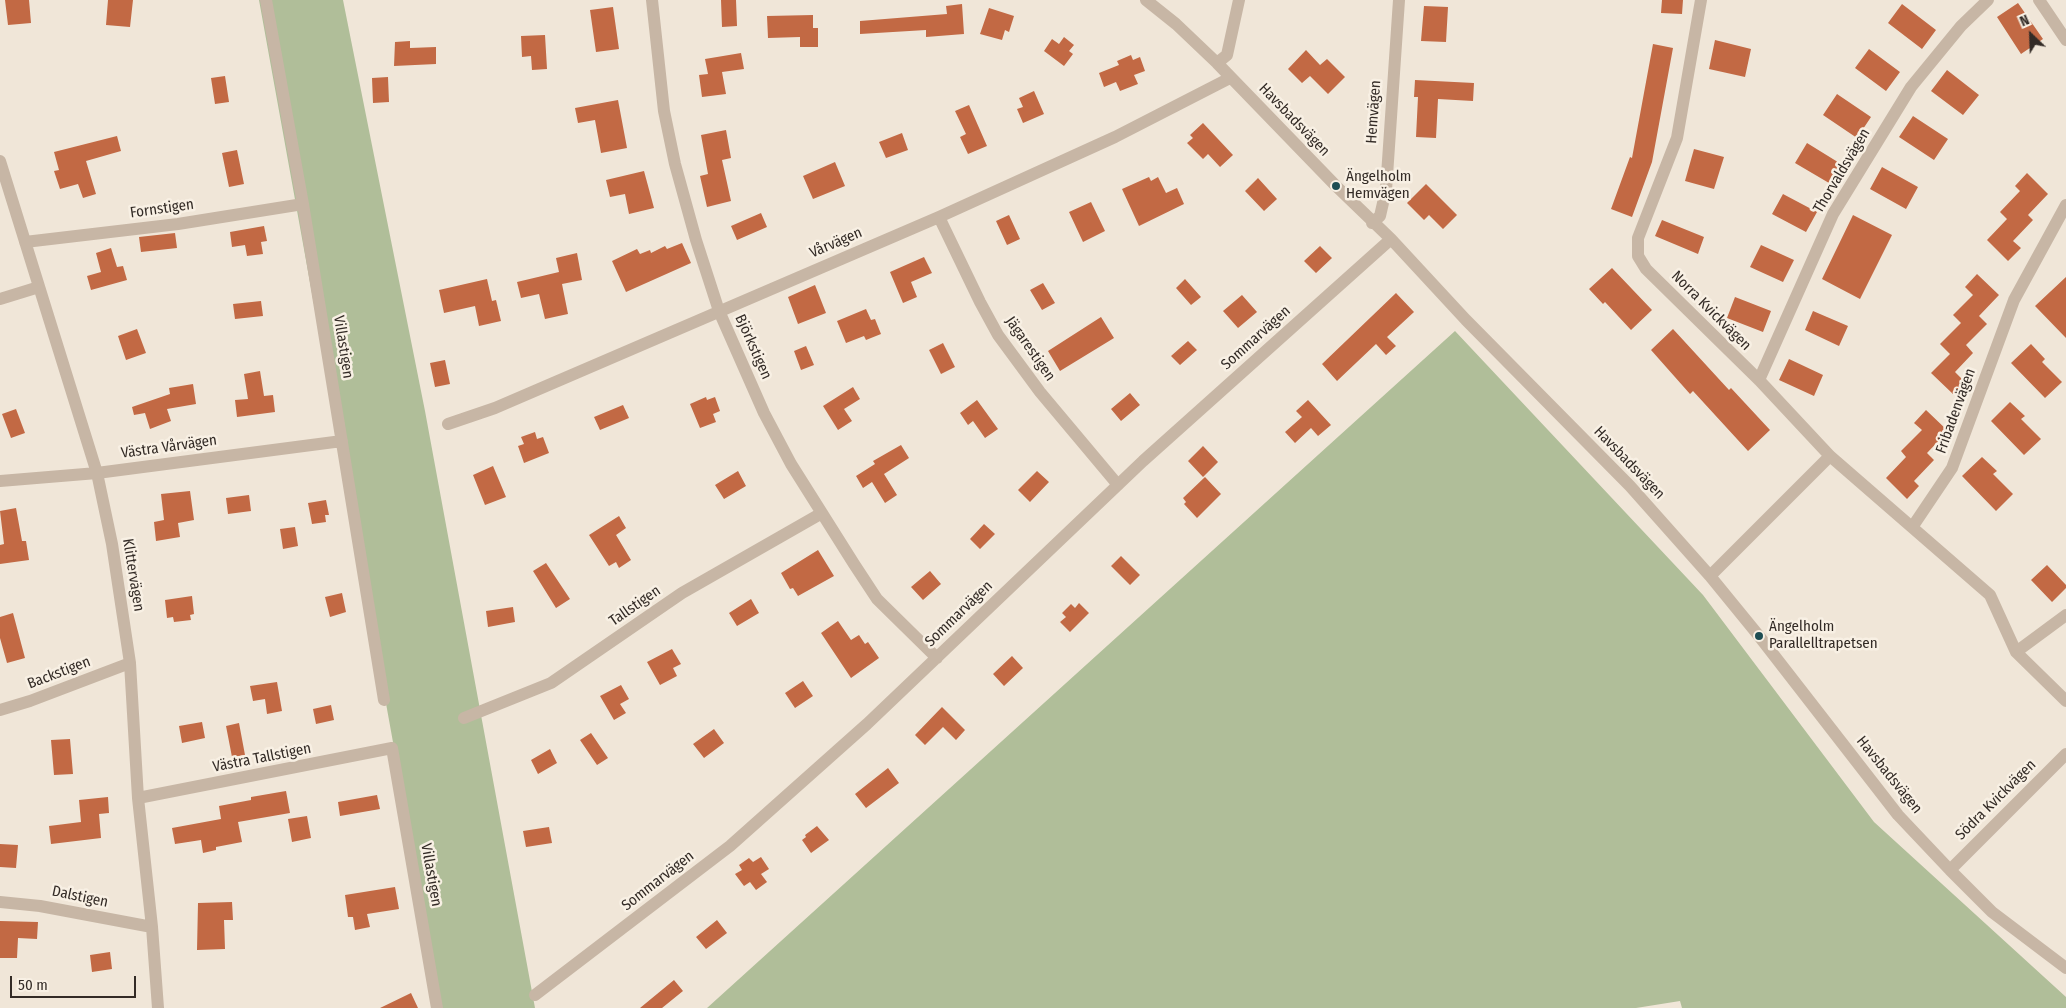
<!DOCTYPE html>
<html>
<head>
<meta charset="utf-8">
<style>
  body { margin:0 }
  #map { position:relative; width:2066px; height:1008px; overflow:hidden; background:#f0e6d8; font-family:"Fira Sans Condensed",sans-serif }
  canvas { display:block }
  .north { position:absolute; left:2006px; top:10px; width:50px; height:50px; -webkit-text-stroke:4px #f8f0e4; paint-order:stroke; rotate:336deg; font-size:14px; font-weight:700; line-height:20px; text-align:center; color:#332b26 }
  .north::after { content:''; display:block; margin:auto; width:18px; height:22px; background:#332b26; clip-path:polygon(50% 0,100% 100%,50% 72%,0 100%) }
  .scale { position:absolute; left:10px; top:976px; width:126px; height:22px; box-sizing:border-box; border:2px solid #332b26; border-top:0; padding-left:6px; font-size:15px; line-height:18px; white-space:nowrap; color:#332b26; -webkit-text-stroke:4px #f8f0e4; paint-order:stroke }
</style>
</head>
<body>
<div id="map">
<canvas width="2066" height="1008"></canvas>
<div class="north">N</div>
<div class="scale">50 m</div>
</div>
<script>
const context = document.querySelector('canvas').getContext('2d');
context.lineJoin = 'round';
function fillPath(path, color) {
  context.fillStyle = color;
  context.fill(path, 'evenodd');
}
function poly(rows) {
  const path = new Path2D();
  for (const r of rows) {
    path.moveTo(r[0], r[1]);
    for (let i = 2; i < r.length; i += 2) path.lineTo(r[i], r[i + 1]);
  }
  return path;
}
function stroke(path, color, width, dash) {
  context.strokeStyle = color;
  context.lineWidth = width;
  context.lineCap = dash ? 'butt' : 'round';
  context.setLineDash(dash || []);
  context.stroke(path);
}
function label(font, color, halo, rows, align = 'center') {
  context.font = font + ' "Fira Sans Condensed",sans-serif';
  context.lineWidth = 5;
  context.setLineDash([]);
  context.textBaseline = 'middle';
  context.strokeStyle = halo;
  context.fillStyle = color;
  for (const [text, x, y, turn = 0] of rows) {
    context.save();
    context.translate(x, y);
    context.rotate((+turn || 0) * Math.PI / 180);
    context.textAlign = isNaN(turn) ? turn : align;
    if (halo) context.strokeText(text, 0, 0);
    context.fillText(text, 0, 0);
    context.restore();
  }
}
const green = poly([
  [259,0,343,0,425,411,535,1008,441,1008],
  [1455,331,1703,595,1874,822,2066,997,2066,1008,1682,1008,1680,1001,1636,1008,707,1008]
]);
const building = poly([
  [5,0,29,0,31,23,8,25],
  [108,0,133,0,130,27,106,25],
  [721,0,736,0,737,26,722,27],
  [1662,0,1683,0,1682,14,1661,13],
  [2018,3,2043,39,2021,54,1997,17],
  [962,4,964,34,926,37,926,30,860,34,860,21,947,14,946,6],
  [1902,4,1936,30,1922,49,1888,23],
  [1424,6,1448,7,1446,42,1421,41],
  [613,7,619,49,596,52,590,10],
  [989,8,1014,16,1009,32,1005,30,1002,40,980,34],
  [813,15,813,28,818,28,818,47,800,47,800,37,768,38,767,16],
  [545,35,547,69,532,70,531,56,522,57,521,36],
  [1064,37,1074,45,1069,51,1073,54,1064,66,1044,51,1052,39,1059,44],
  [1715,40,1751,49,1745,77,1709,69],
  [410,41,410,48,436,47,436,64,394,66,395,42],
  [1653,44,1673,48,1652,162,1632,217,1611,209,1630,157,1632,158],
  [1869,49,1900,72,1886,91,1855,68],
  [1306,50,1320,65,1327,59,1345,77,1328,94,1310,76,1302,83,1288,69],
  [741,53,744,69,722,72,726,94,702,97,699,75,708,74,705,59],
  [1131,55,1133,60,1140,57,1145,71,1134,75,1138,84,1120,91,1116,82,1104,87,1099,73,1119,65,1117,61],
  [1947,70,1979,95,1963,115,1931,91],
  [225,76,229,102,215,104,211,78],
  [388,77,389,102,373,103,372,78],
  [1415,80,1474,83,1473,101,1438,99,1436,138,1416,137,1418,97,1414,97],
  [1034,91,1044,114,1023,123,1017,109,1023,107,1019,98],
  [1837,94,1871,117,1857,138,1823,115],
  [618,100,627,148,601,153,595,120,578,123,575,108],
  [969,105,987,146,968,154,960,137,966,134,955,111],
  [1913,116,1948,139,1934,160,1899,137],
  [1203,123,1233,155,1220,167,1208,154,1203,159,1187,143,1193,138,1190,135],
  [726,130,731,158,722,160,731,201,707,207,700,176,708,174,701,135],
  [902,133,908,150,886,158,879,142],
  [117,136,121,151,86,161,96,194,83,198,78,184,60,189,54,171,59,170,54,152],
  [1807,143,1841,164,1829,183,1795,163],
  [1694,149,1724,157,1714,189,1685,181],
  [237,150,244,184,229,187,222,153],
  [835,162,845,186,813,199,803,176],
  [1882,167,1918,187,1906,209,1870,189],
  [644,171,654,208,629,214,625,194,610,197,606,180],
  [2027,173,2048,194,2028,215,2033,220,2013,241,2021,248,2008,261,1987,240,2007,219,2000,212,2020,191,2015,186],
  [1149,177,1151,181,1158,177,1166,193,1177,188,1184,204,1139,226,1122,189],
  [1258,178,1277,199,1264,211,1245,191],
  [1426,184,1457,215,1443,229,1429,215,1424,220,1407,203],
  [1783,194,1817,212,1806,232,1772,214],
  [1091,202,1105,231,1083,242,1069,212],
  [761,213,767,227,737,240,731,226],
  [1009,215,1020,239,1007,245,996,221],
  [1853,215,1892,235,1860,299,1822,279],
  [1662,220,1704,237,1698,254,1655,236],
  [264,226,267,241,261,242,263,254,247,256,245,245,232,247,230,232],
  [175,233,177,248,141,252,139,237],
  [682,243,691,263,626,292,612,261,637,249,640,254,650,250,651,253,665,246,667,249],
  [1761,245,1794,260,1783,282,1750,267],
  [1320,246,1332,258,1316,273,1304,261],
  [111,248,117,267,123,266,127,280,91,290,87,276,101,272,96,253],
  [577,253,582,280,562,284,568,314,545,319,539,294,521,298,517,282,559,272,556,258],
  [924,257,932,273,911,282,917,297,903,303,890,272],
  [1612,268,1652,310,1631,330,1605,302,1603,304,1589,289],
  [1977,274,1999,295,1979,316,1987,324,1966,345,1973,353,1955,372,1965,382,1953,394,1931,373,1950,354,1940,344,1961,323,1953,315,1973,295,1965,287],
  [2066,277,2066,338,2035,306],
  [487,279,492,301,496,300,501,321,479,326,475,306,444,313,439,290],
  [1185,279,1201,297,1191,305,1176,288],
  [1043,283,1055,303,1042,310,1030,290],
  [815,285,826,313,798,324,788,297],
  [1396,293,1414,312,1387,337,1396,346,1386,355,1376,344,1337,381,1322,364],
  [1242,295,1257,312,1238,328,1223,311],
  [1735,297,1771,311,1763,332,1727,318],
  [261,301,263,316,235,319,233,304],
  [866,309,871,320,875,319,881,334,866,340,864,336,846,343,837,321],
  [1813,311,1848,326,1839,346,1805,330],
  [1101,317,1114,338,1060,371,1048,351],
  [137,329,146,353,126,360,118,336],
  [1673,329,1729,390,1731,388,1770,430,1748,451,1693,391,1690,394,1651,350],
  [1188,341,1197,350,1180,365,1171,356],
  [943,343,955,367,941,374,929,350],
  [2031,344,2045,359,2042,362,2062,382,2045,398,2011,363],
  [806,346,814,365,801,370,794,351],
  [1789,359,1823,375,1814,396,1779,380],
  [445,360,450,384,435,387,430,363],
  [260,371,264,396,273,395,275,412,237,417,235,400,248,399,244,374],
  [193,384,196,404,167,409,171,421,150,429,145,413,134,415,132,407,170,394,169,388],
  [853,387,860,399,844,409,852,421,838,430,823,406],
  [1130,393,1140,405,1121,421,1111,409],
  [706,397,707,400,715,397,720,411,713,414,716,422,700,428,690,404],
  [977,400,998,429,985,438,973,421,968,425,960,413],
  [1308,400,1331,425,1318,436,1311,428,1295,443,1285,432,1302,417,1296,411],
  [2010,402,2025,416,2021,419,2041,439,2024,455,1991,421],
  [623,405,629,418,600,430,594,417],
  [16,409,25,433,11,438,2,414],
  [1926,410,1948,431,1927,453,1934,460,1914,481,1919,486,1907,499,1886,478,1906,457,1901,451,1922,430,1914,423],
  [535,432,537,439,543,437,549,453,524,463,518,446,524,444,521,437],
  [901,445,909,458,884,474,897,495,885,503,872,482,863,488,856,476,875,464,873,461],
  [1203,446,1218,462,1203,477,1188,461],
  [1982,457,1997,471,1993,474,2013,494,1996,511,1962,476],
  [493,466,506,497,485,505,473,475],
  [738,471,746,486,724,499,715,485],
  [1037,471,1049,482,1030,502,1018,490],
  [1205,477,1221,494,1197,518,1184,504,1186,502,1183,498],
  [190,491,194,520,178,523,180,537,156,541,154,522,164,520,161,494],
  [249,495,251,511,228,514,226,498],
  [326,500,329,515,325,515,326,522,312,524,308,503],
  [16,508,22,541,26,541,29,560,0,564,0,545,4,544,0,511],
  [619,516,626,528,616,535,631,560,619,568,616,562,609,566,589,535],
  [984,524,995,534,980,549,970,539],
  [295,527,298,546,283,549,280,529],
  [818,550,834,576,798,596,793,588,790,589,781,573],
  [1121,556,1140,575,1130,585,1111,566],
  [546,563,570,599,556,608,533,571],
  [2047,565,2066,585,2066,588,2052,602,2031,580],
  [930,571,941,584,923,600,911,587],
  [342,593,346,612,330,617,325,597],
  [192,596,194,614,190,615,191,620,174,622,173,617,167,618,165,600],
  [751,599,759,613,737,626,729,613],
  [1079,603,1089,613,1070,632,1060,622,1066,617,1062,613,1071,604,1075,608],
  [513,607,515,622,488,627,486,611],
  [13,613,25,658,7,663,0,638,0,617],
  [838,621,851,640,859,635,865,644,868,642,879,658,851,678,821,633],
  [672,649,681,664,673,668,677,676,660,685,647,662],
  [1012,656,1023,668,1004,686,993,674],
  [803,681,813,696,795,708,785,693],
  [277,682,282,711,267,714,265,699,253,701,250,686],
  [621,685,629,699,620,704,626,713,614,720,600,696],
  [331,705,334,720,316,724,313,709],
  [942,707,965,730,956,740,943,727,925,745,915,735],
  [202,722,205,738,182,743,179,726],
  [239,723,245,755,232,757,226,726],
  [714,729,724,743,704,758,693,744],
  [591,733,608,758,597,765,580,740],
  [70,739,73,774,54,775,51,740],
  [550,749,557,763,538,774,531,760],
  [888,768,899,783,866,808,855,794],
  [286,791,290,813,238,822,242,842,216,847,216,850,203,853,201,840,175,844,172,828,221,819,219,806,251,800,251,797],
  [377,795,380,809,340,816,338,802],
  [108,797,109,813,99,814,101,838,51,844,49,826,81,822,79,800],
  [307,816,311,838,292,842,288,819],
  [817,826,829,840,811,853,802,840,806,837,805,835],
  [549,827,552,843,526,847,523,831],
  [0,844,18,845,16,868,0,867],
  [761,857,769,869,761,874,767,882,756,890,750,882,744,886,735,874,742,870,739,865,749,858,753,862],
  [395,887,399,909,367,914,370,927,355,930,353,917,348,917,345,895],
  [232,902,233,920,224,920,225,949,197,950,198,903],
  [717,920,727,933,706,949,696,937],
  [0,921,38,922,37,939,18,938,17,958,0,958],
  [110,952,112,969,92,972,90,955],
  [674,980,683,991,662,1008,640,1008],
  [411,993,418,1008,380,1008]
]);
const minor = poly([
  [266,0,303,204,384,700],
  [652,0,664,111,675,164,696,240,719,311,764,413,791,464,854,564,877,599,937,658],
  [1146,0,1176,24,1217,63,1336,186,1391,239,1466,320,1630,486,1710,576,1759,636,1898,815,1950,870,1992,912,2066,968],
  [1701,0,1677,138,1638,238,1638,256,1646,269,1759,380,1830,456,1990,595,2016,652,2066,701],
  [2039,0,2066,40],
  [1217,63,1227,55,1239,0],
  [0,161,97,473,112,544,130,663,138,798,152,927,158,1008],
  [939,217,980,302,998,335,1040,392,1118,485],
  [1372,223,1380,216,1386,190,1399,0],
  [25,242,178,224,303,204],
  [0,299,39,287],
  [1759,380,1833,214,1911,87,1961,26,1988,0],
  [448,424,495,408,939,217,1115,137,1230,78],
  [0,481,97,473,342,441],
  [1913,526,1952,468,2014,300,2066,205],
  [1710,576,1830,456],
  [2016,652,2066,615],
  [0,710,30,701,130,663],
  [464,718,551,683,682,593,822,513],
  [138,798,392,748,437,1008],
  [1950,870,2066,754],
  [0,902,40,906,152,927],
  [535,995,730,846,867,724,1143,461,1391,239]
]);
const markers = [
  [1336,186,5,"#1d4d53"],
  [1759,636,5,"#1d4d53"]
];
const streetNames = [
  ["Hemvägen",1374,112,-86],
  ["Havsbadsvägen",1294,120,46],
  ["Thorvaldsvägen",1842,171,-59],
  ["Fornstigen",162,209,-8],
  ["Vårvägen",836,243,-23],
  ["Norra Kvickvägen",1711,311,45],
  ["Sommarvägen",1256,338,-42],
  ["Villastigen",343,347,81],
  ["Björkstigen",753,347,66],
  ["Jägarestigen",1030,349,55],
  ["Fribadenvägen",1956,411,-70],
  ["Västra Vårvägen",169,447,-8],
  ["Havsbadsvägen",1629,463,46],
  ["Klittervägen",133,575,81],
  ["Tallstigen",635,606,-35],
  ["Sommarvägen",959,614,-44],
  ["Backstigen",59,673,-21],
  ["Västra Tallstigen",262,758,-11],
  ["Havsbadsvägen",1889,775,51],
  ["Södra Kvickvägen",1996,800,-45],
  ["Villastigen",431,875,80],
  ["Sommarvägen",658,881,-38],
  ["Dalstigen",80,897,12]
];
const poiNames = [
  ["Ängelholm",1346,177],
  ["Hemvägen",1346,194],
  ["Ängelholm",1769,627],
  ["Parallelltrapetsen",1769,644]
];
fillPath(green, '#b0be99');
fillPath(building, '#c26944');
stroke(minor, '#c7b6a5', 12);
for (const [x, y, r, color] of markers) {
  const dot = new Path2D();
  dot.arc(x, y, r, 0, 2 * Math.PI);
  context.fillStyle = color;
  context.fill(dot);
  stroke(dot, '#f8f0e4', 2);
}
label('15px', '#332b26', '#f8f0e4', streetNames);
label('15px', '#332b26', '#f8f0e4', poiNames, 'left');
</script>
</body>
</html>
